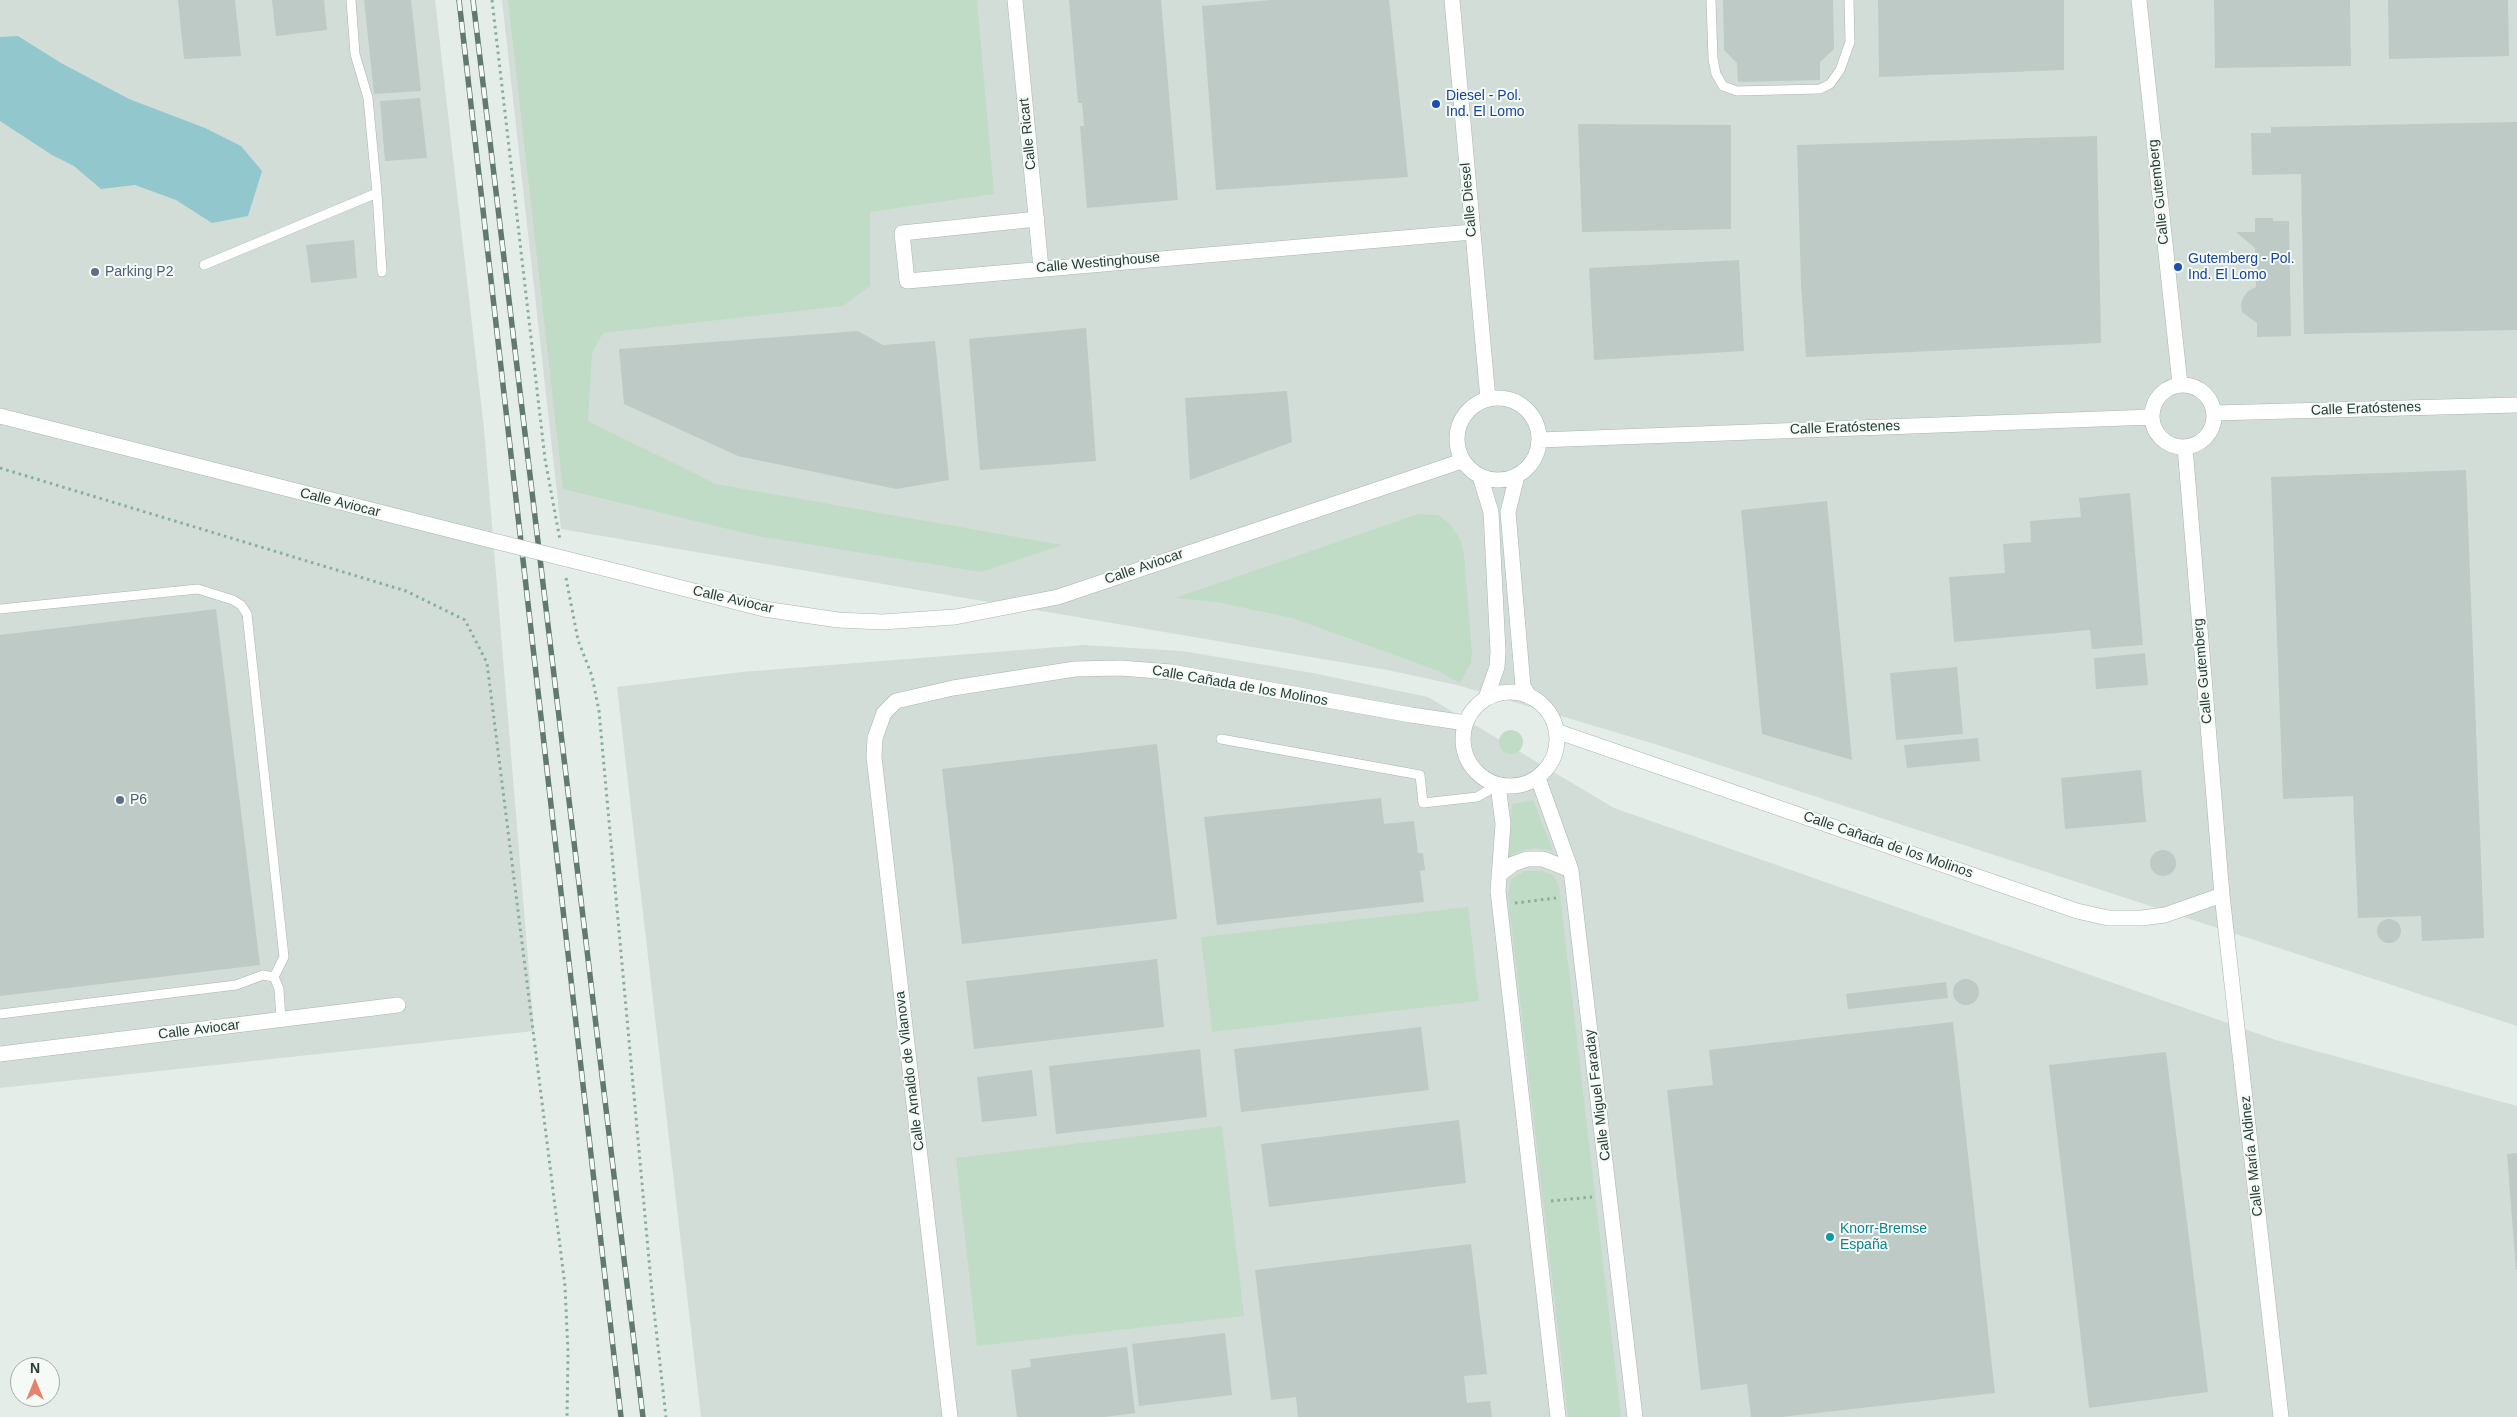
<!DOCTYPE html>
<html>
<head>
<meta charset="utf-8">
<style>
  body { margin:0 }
  #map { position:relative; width:2517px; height:1417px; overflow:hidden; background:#e5ede9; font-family:Arial,sans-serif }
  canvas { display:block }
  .north { position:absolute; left:10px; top:1357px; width:50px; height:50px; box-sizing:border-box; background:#f5faf7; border:1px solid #a2aeaa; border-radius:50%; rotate:0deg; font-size:14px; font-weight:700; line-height:20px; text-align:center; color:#263d36 }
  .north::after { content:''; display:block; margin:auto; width:18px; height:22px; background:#e6816a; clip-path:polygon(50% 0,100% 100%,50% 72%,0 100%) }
</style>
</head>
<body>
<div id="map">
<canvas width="2517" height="1417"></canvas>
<div class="north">N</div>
</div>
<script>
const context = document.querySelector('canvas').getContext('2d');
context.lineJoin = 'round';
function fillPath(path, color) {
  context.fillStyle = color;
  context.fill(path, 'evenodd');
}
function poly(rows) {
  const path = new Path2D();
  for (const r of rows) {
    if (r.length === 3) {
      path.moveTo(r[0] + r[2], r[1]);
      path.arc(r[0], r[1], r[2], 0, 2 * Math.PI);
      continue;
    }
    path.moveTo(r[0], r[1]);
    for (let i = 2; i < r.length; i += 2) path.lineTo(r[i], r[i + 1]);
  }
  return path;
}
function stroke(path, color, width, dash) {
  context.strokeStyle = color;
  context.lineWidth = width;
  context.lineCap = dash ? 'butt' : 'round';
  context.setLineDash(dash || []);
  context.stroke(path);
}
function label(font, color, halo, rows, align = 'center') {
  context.font = font + ' Arial,sans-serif';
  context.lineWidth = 4;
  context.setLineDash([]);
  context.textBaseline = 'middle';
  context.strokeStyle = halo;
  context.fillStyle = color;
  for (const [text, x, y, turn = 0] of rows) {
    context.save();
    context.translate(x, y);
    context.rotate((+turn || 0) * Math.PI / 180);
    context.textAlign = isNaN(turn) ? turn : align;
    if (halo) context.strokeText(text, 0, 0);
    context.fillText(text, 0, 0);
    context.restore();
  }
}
const built = poly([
  [0,0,435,0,484,429,534,1031,0,1088],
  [502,0,2517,0,2517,1026,1658,745,1457,685,1387,670,561,529],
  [1084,645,1182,651,1313,673,1428,697,1614,808,2276,1040,2517,1106,2517,1417,701,1417,617,687,742,672]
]);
const green = poly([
  [508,0,977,0,994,194,870,212,870,286,843,306,603,333,592,353,588,421,716,484,1062,545,981,572,757,536,563,489],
  [1418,514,1438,515,1451,525,1461,541,1464,555,1472,652,1471,663,1460,683,1438,671,1406,659,1292,618,1217,602,1175,598],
  [1511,742,12],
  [1533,800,1553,851,1536,848,1521,851,1508,857,1512,804],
  [1525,871,1542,871,1553,875,1559,886,1621,1417,1568,1417,1508,895,1511,879],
  [1468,907,1479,1001,1212,1032,1201,937],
  [1222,1126,1244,1316,977,1346,956,1158]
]);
const water = poly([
  [18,36,61,63,129,99,205,128,241,146,262,171,248,216,212,223,176,200,135,185,101,189,74,166,52,155,0,121,0,37]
]);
const building = poly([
  [178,0,235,0,241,56,184,59],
  [272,0,324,0,327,30,276,36],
  [364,0,411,0,421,91,374,94],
  [1069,0,1161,0,1178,200,1087,208,1080,126,1084,126,1082,103,1078,103],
  [1271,0,1389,0,1408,177,1216,190,1202,6],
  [1723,0,1833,0,1834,49,1820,62,1820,80,1738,82,1737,63,1724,50],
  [1878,0,2064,0,2064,70,1879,77],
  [2214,0,2350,0,2351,66,2215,68],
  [2388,0,2508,0,2509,56,2389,59],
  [420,98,427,158,385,161,380,101],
  [2517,122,2517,330,2304,334,2301,174,2252,175,2251,133,2271,133,2271,127],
  [1578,124,1731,125,1731,229,1582,232],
  [2097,136,2101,343,1806,357,1801,284,1797,145],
  [2255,218,2273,218,2273,221,2289,221,2291,336,2257,337,2257,323,2242,312,2241,305,2243,298,2248,291,2256,287,2255,248,2236,232,2255,232],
  [354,240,357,278,311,283,306,245],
  [1739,260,1744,351,1594,360,1589,268],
  [1086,328,1096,461,980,470,969,339],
  [858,331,883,345,935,341,949,480,896,489,738,456,624,404,619,349],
  [1287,391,1292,442,1190,480,1185,398],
  [2466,470,2484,938,2422,941,2421,916,2358,918,2353,796,2283,799,2271,477],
  [2130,493,2143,645,2092,649,2090,630,1954,642,1949,577,2005,573,2003,544,2031,542,2030,521,2081,517,2079,498],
  [1827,501,1852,760,1762,734,1741,510],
  [216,609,260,965,0,996,0,635],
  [2145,653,2148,685,2096,689,2094,658],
  [1957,667,1963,734,1896,740,1890,673],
  [1978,738,1980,761,1907,768,1904,745],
  [1157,744,1177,919,962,944,942,769],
  [2141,770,2146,822,2065,829,2061,778],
  [1381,798,1384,824,1414,821,1418,853,1423,853,1425,870,1420,871,1424,902,1217,925,1204,817],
  [2163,863,13],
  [2389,931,12],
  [1157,959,1164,1027,974,1049,966,981],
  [1966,992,13],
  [1946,982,1948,998,1848,1009,1846,994],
  [1953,1022,1995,1393,1781,1417,1751,1417,1747,1384,1701,1390,1667,1090,1713,1085,1709,1050],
  [1421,1027,1429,1090,1241,1112,1234,1049],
  [1200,1049,1207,1117,1056,1134,1049,1066],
  [2166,1052,2208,1392,2089,1408,2049,1065],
  [1032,1070,1037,1116,982,1122,977,1077],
  [1459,1120,1466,1183,1269,1207,1261,1144],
  [2517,1153,2517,1270,2516,1270,2507,1154],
  [1471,1244,1487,1374,1464,1376,1467,1403,1490,1401,1492,1417,1298,1417,1296,1397,1271,1400,1255,1270],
  [1225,1333,1232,1395,1139,1406,1132,1344],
  [1127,1347,1135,1413,1105,1417,1017,1417,1011,1370,1031,1367,1030,1359]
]);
const path = poly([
  [492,0,545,459,560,540],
  [0,468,406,591,465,620,487,663,565,1286,568,1353,567,1417],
  [566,578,578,640,592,676,599,711,652,1293,666,1417],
  [1515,903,1556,898],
  [1551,1201,1592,1197]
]);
const service = poly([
  [1711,0,1713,59,1716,74,1723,86,1737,91,1820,89,1830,84,1840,70,1850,42,1849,0],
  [377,193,382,272],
  [204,265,377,193,368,98,355,54,351,0],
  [0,609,198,589,233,600,241,605,247,614,284,957,274,977,279,989,281,1020],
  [1221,739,1420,775,1423,803,1477,797,1498,785],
  [0,1014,236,985,263,975,274,977]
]);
const minor = poly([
  [1015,0,1041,268],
  [1452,0,1488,399],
  [2139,0,2180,384],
  [1037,219,902,233,907,281,1472,232],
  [2183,416,31],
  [1498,439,41],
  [2214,413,2517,405],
  [0,416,486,539],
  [1539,440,2152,417],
  [2185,447,2222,895,2281,1417],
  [1480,476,1491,512,1498,651,1497,667,1486,698],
  [1517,476,1508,512,1523,686,1529,696],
  [623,573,764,609,838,620,882,622,955,617,1058,597,1462,461],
  [1510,739,47],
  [1556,731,2077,911,2108,918,2142,918,2165,915,2222,895],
  [1538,778,1571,870,1635,1417],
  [1498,785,1503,824,1498,891,1558,1417],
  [1499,875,1513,864,1527,859,1543,859,1571,870],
  [0,1054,398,1005],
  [950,1417,874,757,875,738,884,713,896,701,953,688,1075,669,1120,668,1171,672,1411,715,1466,723]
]);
const rail = poly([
  [459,0,621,1417],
  [473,0,643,1417]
]);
const minorBridge = poly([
  [486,539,623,573]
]);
const markers = [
  [1436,104,5,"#1a4fb4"],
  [2178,267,5,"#1a4fb4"],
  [95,272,5,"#5c6f8a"],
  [120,800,5,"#5c6f8a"],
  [1830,1237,5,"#0f9aa8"]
];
const transitNames = [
  ["Diesel - Pol.",1446,96],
  ["Ind. El Lomo",1446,112],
  ["Gutemberg - Pol.",2188,259],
  ["Ind. El Lomo",2188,275]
];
const streetNames = [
  ["Calle Ricart",1028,134,-96],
  ["Calle Gutemberg",2159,192,-96],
  ["Calle Diesel",1469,200,-95],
  ["Calle Westinghouse",1098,263,-5],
  ["Calle Eratóstenes",2366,409,-2],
  ["Calle Eratóstenes",1845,428,-2],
  ["Calle Aviocar",340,503,14],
  ["Calle Aviocar",1144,567,-19],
  ["Calle Aviocar",733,600,13],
  ["Calle Gutemberg",2203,671,-95],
  ["Calle Cañada de los Molinos",1240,686,10],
  ["Calle Cañada de los Molinos",1888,845,19],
  ["Calle Aviocar",199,1030,-7],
  ["Calle Arnaldo de Vilanova",910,1071,-97],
  ["Calle Miguel Faraday",1598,1095,-97],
  ["Calle María Aldinez",2252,1156,-96]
];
const serviceNames = [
  ["Parking P2",105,272],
  ["P6",130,800]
];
const cultureNames = [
  ["Knorr-Bremse",1840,1229],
  ["España",1840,1245]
];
fillPath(built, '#d3ddd8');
fillPath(green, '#c0dcc6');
fillPath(water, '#92c7cd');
fillPath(building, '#bdcac5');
stroke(service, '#a8b5b0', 10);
stroke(minor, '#a8b5b0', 16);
stroke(path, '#88aea0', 3, [2.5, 4]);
stroke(service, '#fff', 9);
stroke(minor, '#fff', 15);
stroke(rail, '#607971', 5.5);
stroke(rail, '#f5faf7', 4, [11]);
stroke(minorBridge, '#a8b5b0', 16, []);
stroke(minorBridge, '#fff', 15);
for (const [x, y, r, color] of markers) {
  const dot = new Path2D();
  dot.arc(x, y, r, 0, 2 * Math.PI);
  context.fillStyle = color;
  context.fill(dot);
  stroke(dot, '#f5faf7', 2);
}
label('14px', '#164399', '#f5faf7', transitNames, 'left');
label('14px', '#263d36', '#f5faf7', streetNames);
label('14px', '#4e5e75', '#f5faf7', serviceNames, 'left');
label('14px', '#0d838f', '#f5faf7', cultureNames, 'left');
</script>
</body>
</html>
